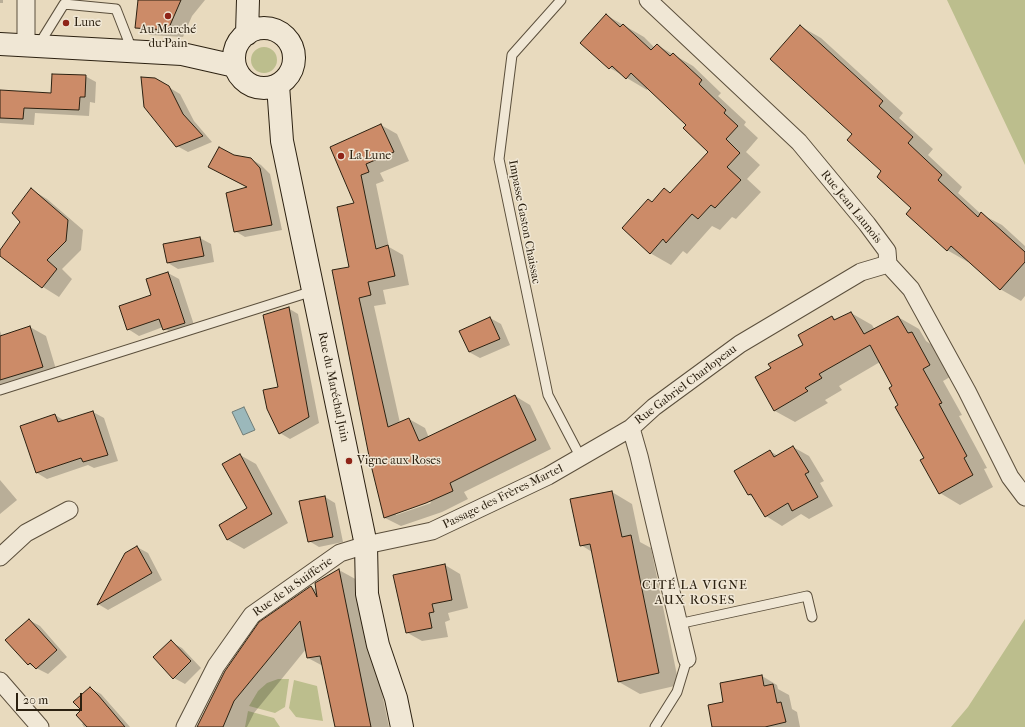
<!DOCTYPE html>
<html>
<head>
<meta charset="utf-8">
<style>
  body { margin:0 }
  #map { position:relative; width:1025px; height:727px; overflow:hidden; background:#e8dabe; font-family:"IM FELL French Canon",serif }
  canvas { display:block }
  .scale { position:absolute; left:16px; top:693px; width:66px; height:18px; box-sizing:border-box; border:2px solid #2c2111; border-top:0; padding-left:5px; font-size:12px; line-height:14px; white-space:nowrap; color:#2c2111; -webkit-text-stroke:3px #f0e7d5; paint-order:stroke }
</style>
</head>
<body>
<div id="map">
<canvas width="1025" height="727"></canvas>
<div class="scale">20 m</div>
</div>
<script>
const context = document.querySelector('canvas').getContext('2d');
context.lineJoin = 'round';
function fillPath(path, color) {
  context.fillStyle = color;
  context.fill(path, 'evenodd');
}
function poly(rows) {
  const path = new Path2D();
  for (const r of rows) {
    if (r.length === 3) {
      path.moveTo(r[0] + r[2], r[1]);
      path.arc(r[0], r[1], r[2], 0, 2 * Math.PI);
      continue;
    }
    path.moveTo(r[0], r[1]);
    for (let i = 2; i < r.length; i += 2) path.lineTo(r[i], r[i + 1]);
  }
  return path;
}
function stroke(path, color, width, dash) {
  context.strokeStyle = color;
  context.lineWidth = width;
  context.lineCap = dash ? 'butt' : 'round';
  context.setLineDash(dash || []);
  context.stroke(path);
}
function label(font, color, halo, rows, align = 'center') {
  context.font = font + ' "IM FELL French Canon",serif';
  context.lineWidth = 3;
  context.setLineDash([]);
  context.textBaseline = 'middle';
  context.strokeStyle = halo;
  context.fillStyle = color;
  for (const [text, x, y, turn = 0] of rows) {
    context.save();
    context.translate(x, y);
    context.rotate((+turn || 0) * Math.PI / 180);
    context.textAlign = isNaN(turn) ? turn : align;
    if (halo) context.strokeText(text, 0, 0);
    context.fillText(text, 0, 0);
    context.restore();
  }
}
const green = poly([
  [947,0,1025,0,1025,165],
  [264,60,13],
  [1025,619,1025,727,951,727,968,707],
  [278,679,289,679,285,707,275,713,249,706,258,691,267,683],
  [294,680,317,686,323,721,296,717,289,708],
  [248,711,274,718,280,727,245,727]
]);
const water = poly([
  [244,407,255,430,243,435,232,412,244,407]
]);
const shadow = poly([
  [0,0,3,0,3,3,0,3],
  [140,0,205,0,192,16,183,37,150,35,136,27],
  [606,15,644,37,655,48,657,45,693,66,721,93,718,96,746,122,744,125,758,138,746,152,760,165,747,179,761,192,736,219,732,217,720,230,712,226,687,254,683,251,671,265,650,253,653,203,664,190,671,194,709,152,687,125,648,88,647,90,610,68,582,43],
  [800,26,821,38,903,113,899,118,933,149,928,155,962,187,958,193,981,214,1002,225,1025,246,1025,296,1021,301,1000,289,969,261,968,262,947,250,883,171,854,134],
  [85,76,96,82,95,103,90,102,89,116,35,113,34,125,0,123,0,91,52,94],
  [155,79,180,94,194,121,212,142,188,152,177,146],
  [381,125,397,134,409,161,380,173,384,181,376,184,389,247,403,255,409,285,383,290,386,304,374,306,400,423,409,419,425,428,429,438,515,396,530,405,551,449,464,492,468,499,442,512,401,526,385,518,381,497,350,268,356,204,331,147],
  [430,501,431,503,396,515,396,513],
  [251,159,261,165,270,174,282,230,245,237,235,231,249,188],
  [32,190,47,199,83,230,81,250,62,269,72,279,59,297,43,287,0,254,21,222],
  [200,238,211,244,214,262,178,269,168,263],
  [168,273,179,279,195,328,174,335,163,327,139,336,128,329],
  [288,308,298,314,319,423,290,439,280,433,279,387],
  [851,313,872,325,875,330,898,317,919,329,926,341,932,345,950,377,943,381,962,415,959,416,987,468,984,469,993,487,960,505,940,493,899,406,894,386,880,362,839,386,842,390,825,400,828,403,795,422,775,411,756,378,804,345,832,317,837,320],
  [490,318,501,324,510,345,480,358,469,352],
  [30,327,46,336,58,376,0,393,0,331,2,336],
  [93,412,104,418,118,461,94,468,88,465,47,479,37,473,55,415,65,421],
  [793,447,809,456,824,481,820,483,833,506,809,519,801,514,782,526,766,516,755,498,749,495,770,451,778,456],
  [240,455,256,464,288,523,244,549,228,540,221,525,248,509],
  [0,480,17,500,0,514],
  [612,492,632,504,640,542,651,548,679,685,640,694,619,682,592,552,581,545],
  [325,497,335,503,343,542,319,547,309,541],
  [137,547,148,553,162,580,108,610,98,604],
  [445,565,460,574,468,608,448,613,450,620,445,622,448,637,422,641,406,632],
  [339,570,359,581,389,727,335,727,323,666,308,658,306,649,254,713,247,727,198,727,311,587,317,590],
  [29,620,40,626,67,657,48,674,28,664],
  [171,642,182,648,201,668,185,684,174,678],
  [762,676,777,685,778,689,789,695,792,709,797,712,800,727,717,727,724,703],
  [90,688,101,694,130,727,84,727,82,724,85,722,82,710]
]);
const building = poly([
  [138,0,181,0,168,30,135,28,138,0],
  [606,14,620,27,623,24,651,50,657,44,670,56,673,53,702,80,699,84,726,110,724,113,738,126,726,139,740,153,727,167,741,180,715,208,711,205,698,219,692,214,666,243,663,239,650,254,622,228,648,199,652,202,664,188,670,193,708,152,683,128,686,125,631,73,626,79,612,66,609,69,580,43,606,14],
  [800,25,883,101,879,106,913,137,908,143,942,175,938,180,978,217,981,212,1025,252,1025,262,1000,290,951,246,947,251,906,214,911,208,877,177,881,171,847,140,852,134,770,59,800,25],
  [52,74,86,75,85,97,80,97,79,110,24,108,23,119,0,118,0,90,51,93,52,74],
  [141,77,155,78,169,86,183,114,203,136,176,147,144,107,141,77],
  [381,124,394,152,366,164,369,172,361,175,376,249,388,245,395,276,368,282,371,295,359,298,388,427,409,418,419,441,515,395,536,440,450,483,453,491,426,503,384,518,370,461,332,270,349,267,337,207,354,203,330,147,381,124],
  [219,147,234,155,251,158,260,168,272,225,234,232,226,193,247,187,208,167,219,147],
  [31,188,68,220,66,241,47,260,57,269,42,288,0,256,0,250,20,222,12,213,31,188],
  [200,237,204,256,167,263,163,244,200,237],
  [168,272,185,323,163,330,159,319,127,330,119,306,151,295,146,279,168,272],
  [289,307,309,417,279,434,267,409,263,390,278,387,263,315,289,307],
  [851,312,864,334,898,316,908,333,912,332,930,365,923,369,942,403,939,404,967,456,964,458,973,475,939,494,920,460,924,458,895,407,898,405,889,388,892,386,870,345,819,374,822,378,805,388,808,391,774,411,755,377,771,368,768,364,803,345,798,335,832,316,834,320,851,312],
  [490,317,500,339,469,352,459,331,490,317],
  [30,326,43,367,0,380,0,336,30,326],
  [93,411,108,455,83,462,81,458,36,473,20,426,55,414,58,422,93,411],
  [793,446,809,472,805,474,818,497,792,511,788,503,765,517,751,494,748,495,734,471,770,450,774,457,793,446],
  [240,454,272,514,227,540,219,525,247,508,222,464,240,454],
  [612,491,622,537,631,535,659,673,618,682,590,544,580,546,570,499,612,491],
  [325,496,333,537,308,542,299,501,325,496],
  [137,546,152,573,97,605,125,553,137,546],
  [445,564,452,600,432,604,434,612,429,613,432,628,406,633,393,575,445,564],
  [339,569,371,727,335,727,320,656,307,658,300,621,234,701,223,727,197,727,225,671,259,622,311,586,317,597,315,583,339,569],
  [29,619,57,650,36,669,30,663,28,665,5,640,29,619],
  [171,640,191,661,173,679,153,657,171,640],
  [762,675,764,686,773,684,777,703,781,702,786,722,765,727,712,727,708,705,723,702,720,683,762,675],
  [90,687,98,695,125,727,87,727,76,715,81,710,73,702,90,687]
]);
const service = poly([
  [561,0,512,55,499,159,548,395,581,458],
  [38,46,64,4,116,9,132,50],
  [0,390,313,291],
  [678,624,807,596,812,617],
  [655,727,677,692,687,659]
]);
const minor = poly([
  [648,0,799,142,867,224,887,251,888,264,911,289,967,391,1010,477,1025,497],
  [26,45,26,0],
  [0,557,26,533,69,510],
  [687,659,639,456,631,428,654,407,740,344,861,272,888,264],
  [0,681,40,727],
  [185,727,216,666,252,615,340,553,366,545,432,531,548,476,631,428]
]);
const secondary = poly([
  [264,58,30],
  [247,34,248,0],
  [0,44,182,54,235,66],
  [278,85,282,141,366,545,367,594,378,645,396,698,402,727]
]);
const markers = [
  [168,16,4,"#8f2418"],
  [66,23,4,"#8f2418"],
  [341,156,4,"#8f2418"],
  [349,461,4,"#8f2418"]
];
const poiNames = [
  ["Lune",74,23],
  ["Au Marché",168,30,"center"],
  ["du Pain",168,44,"center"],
  ["La Lune",349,156],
  ["Vigne aux Roses",357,461]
];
const streetNames = [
  ["Rue Jean Launois",851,207,51],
  ["Impasse Gaston Chaissac",524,222,79],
  ["Rue Gabriel Charlopeau",686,385,-37],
  ["Rue du Maréchal Juin",333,387,78],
  ["Passage des Frères Martel",503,497,-26],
  ["Rue de la Suifferie",293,587,-35]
];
const neighbourhoodNames = [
  ["CITÉ LA VIGNE",695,586],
  ["AUX ROSES",695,601]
];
fillPath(green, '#bcbe8d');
fillPath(water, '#9bb8bb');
stroke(water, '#6f7c77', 1);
fillPath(shadow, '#0003');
fillPath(building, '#cc8b68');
stroke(building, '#2c2111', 1);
stroke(service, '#5b4f3c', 11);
stroke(minor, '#5b4f3c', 19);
stroke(secondary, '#2c2111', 24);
stroke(service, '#f0e7d5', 9);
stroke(minor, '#f0e7d5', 17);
stroke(secondary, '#f0e7d5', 22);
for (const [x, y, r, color] of markers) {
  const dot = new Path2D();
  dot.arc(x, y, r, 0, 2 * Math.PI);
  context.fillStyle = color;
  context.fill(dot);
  stroke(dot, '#f0e7d5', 1.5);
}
label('12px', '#2c2111', '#f0e7d5', poiNames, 'left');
label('12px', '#2c2111', '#f0e7d5', streetNames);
context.letterSpacing = '1px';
label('13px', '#2c2111', '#f0e7d5', neighbourhoodNames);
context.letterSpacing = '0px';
</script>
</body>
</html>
